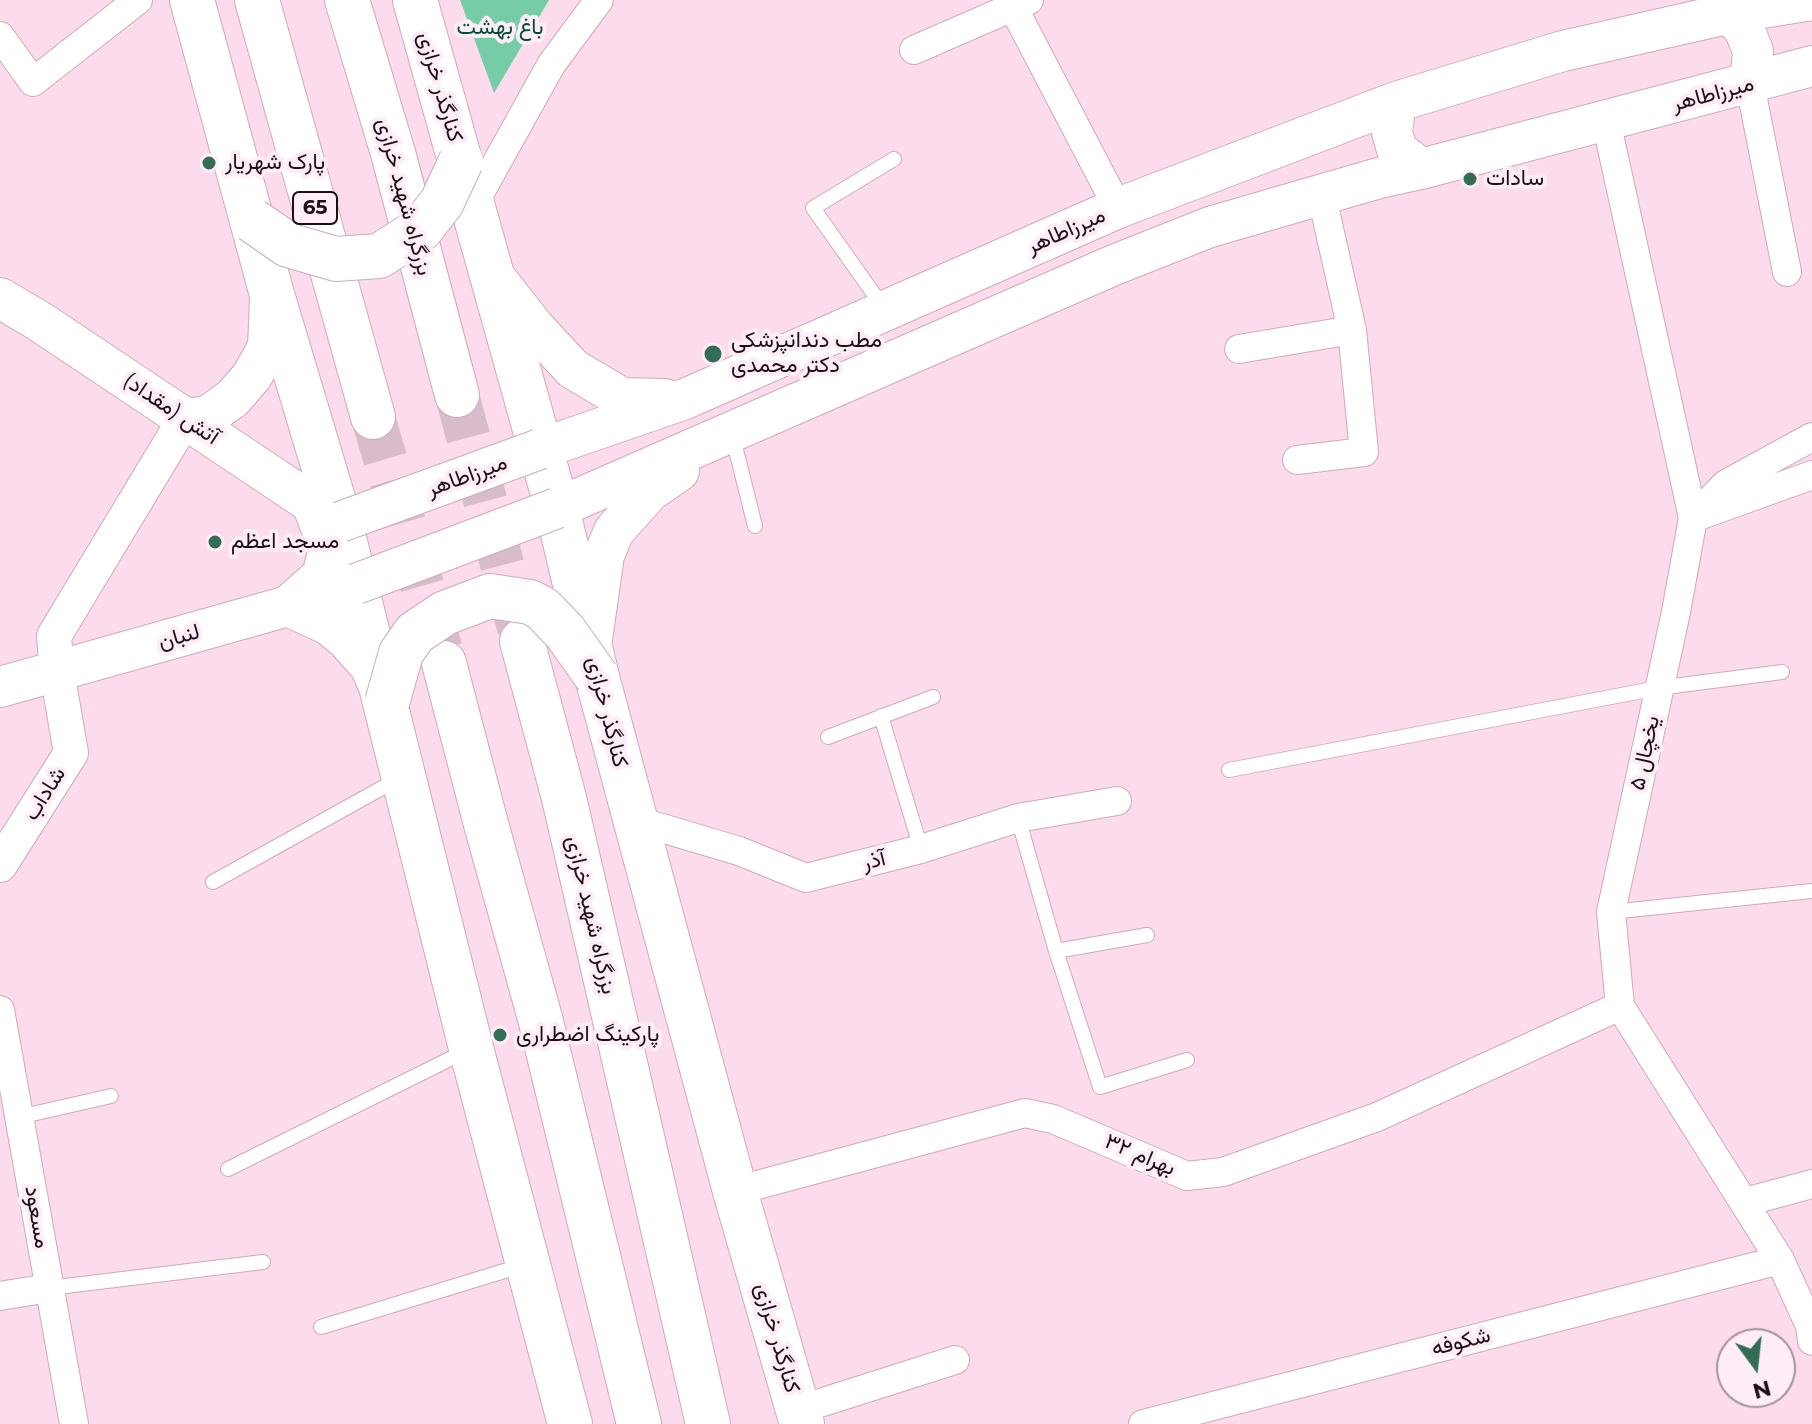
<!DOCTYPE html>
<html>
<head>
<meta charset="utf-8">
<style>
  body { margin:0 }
  #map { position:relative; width:1812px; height:1424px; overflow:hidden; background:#fbdbec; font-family:Montserrat,sans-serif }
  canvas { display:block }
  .north { position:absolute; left:1716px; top:1328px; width:80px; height:80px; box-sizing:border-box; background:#feedf6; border:2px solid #a3949c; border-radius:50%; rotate:165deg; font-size:22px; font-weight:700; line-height:32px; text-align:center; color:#1b0e16 }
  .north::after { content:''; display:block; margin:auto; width:28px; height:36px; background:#336d55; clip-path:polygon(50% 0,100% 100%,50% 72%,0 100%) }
</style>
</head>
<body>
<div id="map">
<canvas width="1812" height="1424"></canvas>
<div class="north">N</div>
</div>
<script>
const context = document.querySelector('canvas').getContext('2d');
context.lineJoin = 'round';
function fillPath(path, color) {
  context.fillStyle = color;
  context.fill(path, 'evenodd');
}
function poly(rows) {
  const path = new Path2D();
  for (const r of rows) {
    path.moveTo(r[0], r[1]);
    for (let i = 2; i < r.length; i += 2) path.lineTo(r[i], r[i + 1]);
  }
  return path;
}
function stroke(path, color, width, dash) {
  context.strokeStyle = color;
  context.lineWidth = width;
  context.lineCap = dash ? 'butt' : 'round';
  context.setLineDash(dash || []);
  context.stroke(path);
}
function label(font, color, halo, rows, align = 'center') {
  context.font = font + ' Montserrat,Vazirmatn,sans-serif';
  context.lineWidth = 8;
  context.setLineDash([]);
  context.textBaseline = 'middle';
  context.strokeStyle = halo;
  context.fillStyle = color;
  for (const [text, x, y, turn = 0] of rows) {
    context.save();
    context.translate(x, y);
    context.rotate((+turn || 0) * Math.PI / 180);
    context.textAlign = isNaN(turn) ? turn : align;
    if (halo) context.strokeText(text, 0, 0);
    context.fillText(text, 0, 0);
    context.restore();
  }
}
const forest = poly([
  [460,0,549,0,494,93]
]);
const trunkTunnel = poly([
  [457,395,521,635],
  [373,417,443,657]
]);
const service = poly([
  [883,307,813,208,894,159],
  [732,434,755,526],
  [881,716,921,849],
  [828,737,933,697],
  [1229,770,1658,688,1782,672],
  [1018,818,1056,951,1100,1087,1187,1060],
  [213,882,398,779],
  [1611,912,1812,891],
  [1056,951,1147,935],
  [19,1117,111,1096],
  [228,1169,468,1050],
  [49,1288,263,1262],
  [321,1327,524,1265]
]);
const minor = poly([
  [1013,7,1118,208],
  [0,36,33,82,138,0],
  [914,50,1029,0],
  [1750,84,1787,272],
  [1606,121,1693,518,1676,612,1611,912,1620,1006,1780,1260,1810,1326,1812,1341],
  [472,207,551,65,599,0],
  [1239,349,1352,330],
  [1297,460,1364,452,1352,330,1321,193],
  [1701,515,1812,475],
  [1693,518,1726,484,1812,437],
  [635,820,739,851,806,878,921,849,1018,818,1117,801],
  [0,1010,74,1424],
  [735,1191,1025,1113,1053,1119,1187,1176,1223,1172,1377,1117,1620,1006],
  [1745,1202,1812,1184],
  [0,1296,49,1288],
  [798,1410,955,1360],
  [1143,1424,1780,1260]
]);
const tertiary = poly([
  [0,865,71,753,57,672,54,636,185,419]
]);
const secondary = poly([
  [1731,13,1745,31,1753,51,1750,84],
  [1396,102,1392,132,1397,150,1421,169],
  [493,275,534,327,573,369,622,398,665,399],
  [0,298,39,321,340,522],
  [185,419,208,416,233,398,252,376,268,347,270,299],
  [540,449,685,399,1118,208,1396,102,1563,51,1731,13,1812,0],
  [313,506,329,549,322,576,288,606,329,625,346,639,370,666,377,682],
  [557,508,1114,265,1210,227,1379,178,1421,169,1812,66],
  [592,639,604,555,614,531,650,491,679,471],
  [0,687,288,606,356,584]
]);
const primary = poly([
  [192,0,271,291,340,522,471,1048,570,1424],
  [415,0,557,508,597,677,735,1191,802,1424]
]);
const trunk = poly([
  [257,0,373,417],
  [347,0,393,153,457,395],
  [522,641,564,798,708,1424],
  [444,663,486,824,540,1018,639,1424]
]);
const secondaryBridge = poly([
  [340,522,540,449],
  [356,584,557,508]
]);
const primaryBridge = poly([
  [252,220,288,245,336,259,379,256,421,229,442,202,461,161],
  [387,703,401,653,415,633,445,613,490,596,530,602,543,609,565,632,597,677]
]);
const markers = [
  [209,163,8,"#336d55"],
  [1470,179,8,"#336d55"],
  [713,354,10,"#336d55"],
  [215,542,8,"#336d55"],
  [500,1035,8,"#336d55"]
];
const shields = [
  [315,208,44]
];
const shieldNames = [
  ["65",315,208]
];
const parkNames = [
  ["باغ بهشت",500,28]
];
const streetNames = [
  ["کنارگذر خرازی",440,87,74],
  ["میرزاطاهر",1713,94,-15],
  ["بزرگراه شهید خرازی",404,197,75],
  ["میرزاطاهر",1066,231,-24],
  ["آتش (مقداد)",171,409,34],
  ["میرزاطاهر",467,476,-20],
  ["لنبان",179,637,-16],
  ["کنارگذر خرازی",607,712,76],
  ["یخچال ۵",1645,753,-78],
  ["شاداب",45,794,-58],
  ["آذر",874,861,-14],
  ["بزرگراه شهید خرازی",591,915,77],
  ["بهرام ۳۲",1140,1155,23],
  ["مسعود",37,1217,80],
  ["کنارگذر خرازی",777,1338,74],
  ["شکوفه",1461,1342,-14]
];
const poiNames = [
  ["پارک شهریار",225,163],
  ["سادات",1486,179],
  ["مطب دندانپزشکی",731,341],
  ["دکتر محمدی",731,366],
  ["مسجد اعظم",231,542],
  ["پارکینگ اضطراری",516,1035]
];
fillPath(forest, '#76cca7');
stroke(trunkTunnel, '#d9bccc', 44, [44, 22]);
stroke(service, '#cfa9bd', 16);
stroke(minor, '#cfa9bd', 30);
stroke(tertiary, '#cfa9bd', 36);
stroke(secondary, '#cfa9bd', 42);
stroke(primary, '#cfa9bd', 46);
stroke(trunk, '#cfa9bd', 46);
stroke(service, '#fff', 14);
stroke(minor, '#fff', 28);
stroke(tertiary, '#fff', 34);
stroke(secondary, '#fff', 40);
stroke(primary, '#fff', 44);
stroke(trunk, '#fff', 44);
stroke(secondaryBridge, '#cfa9bd', 42, []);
stroke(primaryBridge, '#cfa9bd', 46, []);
stroke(secondaryBridge, '#fff', 40);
stroke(primaryBridge, '#fff', 44);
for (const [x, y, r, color] of markers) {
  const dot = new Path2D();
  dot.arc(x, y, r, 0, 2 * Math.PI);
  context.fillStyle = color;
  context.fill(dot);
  stroke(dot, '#feedf6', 3);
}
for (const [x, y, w] of shields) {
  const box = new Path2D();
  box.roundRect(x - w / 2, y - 16, w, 32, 6);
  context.fillStyle = '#feedf6';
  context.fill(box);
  stroke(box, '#1b0e16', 2);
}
label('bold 20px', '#1b0e16', null, shieldNames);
label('22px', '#014c35', '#feedf6', parkNames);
label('22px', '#1b0e16', '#feedf6', streetNames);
label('22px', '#1b0e16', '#feedf6', poiNames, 'left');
</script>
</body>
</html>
